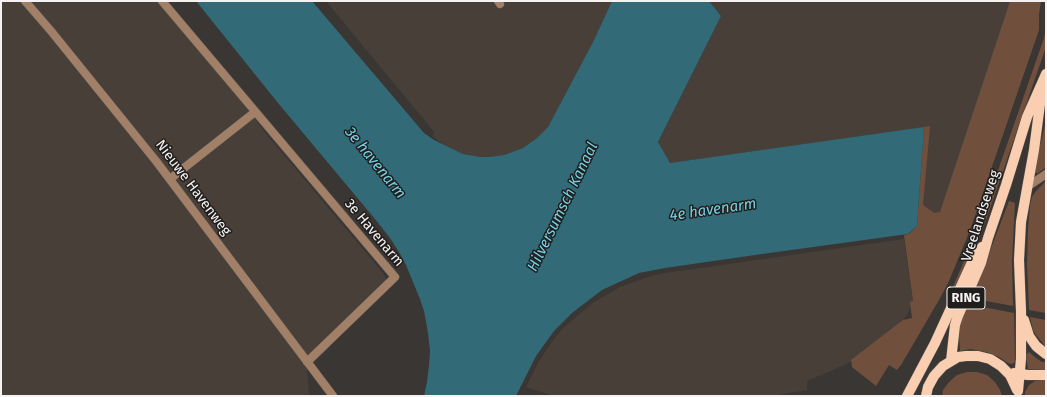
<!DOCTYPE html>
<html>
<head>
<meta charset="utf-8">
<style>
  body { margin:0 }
  #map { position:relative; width:1047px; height:397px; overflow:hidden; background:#3a3634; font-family:"Fira Sans",sans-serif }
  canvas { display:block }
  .frame { position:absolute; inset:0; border:2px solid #f5f2f1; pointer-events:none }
</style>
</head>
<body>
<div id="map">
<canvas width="1047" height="397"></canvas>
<div class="frame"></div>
</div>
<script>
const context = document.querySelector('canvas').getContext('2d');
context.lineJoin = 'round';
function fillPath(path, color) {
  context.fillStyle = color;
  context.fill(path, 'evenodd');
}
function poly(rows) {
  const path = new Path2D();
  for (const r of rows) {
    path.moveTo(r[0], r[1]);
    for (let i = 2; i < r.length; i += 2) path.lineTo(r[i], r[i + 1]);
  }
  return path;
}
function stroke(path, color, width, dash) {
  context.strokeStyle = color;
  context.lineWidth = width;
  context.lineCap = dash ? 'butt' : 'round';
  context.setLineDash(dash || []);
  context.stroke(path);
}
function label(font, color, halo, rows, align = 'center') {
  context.font = font + ' "Fira Sans",sans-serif';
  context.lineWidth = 3;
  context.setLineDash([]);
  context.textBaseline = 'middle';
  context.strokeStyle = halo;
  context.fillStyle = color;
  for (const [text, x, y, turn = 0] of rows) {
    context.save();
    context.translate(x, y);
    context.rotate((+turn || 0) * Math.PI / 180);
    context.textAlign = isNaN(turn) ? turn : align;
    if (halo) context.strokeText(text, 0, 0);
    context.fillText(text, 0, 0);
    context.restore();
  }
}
const built = poly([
  [1,1,160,1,247,106,262,129,383,273,386,279,386,286,324,343,328,349,307,369,309,396,1,396],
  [326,1,612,1,594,40,548,127,537,138,523,148,504,155,490,157,481,157,463,154,447,147,432,136,435,133],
  [709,1,1010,1,935,230,921,231,927,127,670,163,658,143,721,16],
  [904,239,913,302,907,315,891,335,867,353,846,364,807,381,807,390,772,396,554,396,526,387,539,361,552,342,563,328,594,302,620,287,651,276,665,273]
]);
const green = poly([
  [1010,1,1041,1,1039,14,1039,30,975,216,966,240,949,281,939,300,901,365,897,370,889,365,876,386,852,367,851,360,903,320,912,318,910,302,913,301,904,235,909,234,917,226,924,127,930,126,923,205,934,213,940,212],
  [1046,7,1046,47,985,223,972,256,954,295,951,293,951,291,962,266,979,225,1044,38,1046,27,1045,14],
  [1046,121,1046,167,1038,173,1036,173,1035,172,1035,166],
  [1046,181,1046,313,1029,310,1027,264,1028,229,1030,205,1032,197,1036,191],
  [1009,201,1015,203,1012,261,1013,306,970,298,987,259],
  [967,304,1014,313,1015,361,1014,363,1012,364,1008,363,999,357,986,352,970,349,960,351,959,335,961,319],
  [1030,317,1046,320,1046,347,1036,335,1033,330],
  [1029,352,1036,358,1042,362,1046,362,1046,370,1028,369,1026,355],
  [967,372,977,372,987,375,995,382,1000,390,1002,396,942,396,943,390,949,382,957,375],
  [1046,379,1046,396,1025,396,1025,392,1029,385,1035,381]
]);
const water = poly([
  [196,1,312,1,424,133,434,140,463,154,481,157,490,157,504,155,523,148,537,138,548,127,594,40,612,1,709,1,721,16,658,142,670,163,924,127,917,226,908,234,755,255,665,268,639,273,602,290,572,313,554,331,536,356,516,396,424,396,427,382,429,365,430,351,428,333,424,311,420,299,406,265,399,252,390,238,375,219,278,103]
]);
const street = poly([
  [25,1,51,31,156,161,333,396],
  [162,1,395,277,307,362],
  [498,1,500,4],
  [170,179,255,112],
  [1027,187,1046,174]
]);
const primary = poly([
  [1024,320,1029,336,1036,346,1046,354],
  [951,361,955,325,958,316,981,263,988,238,1006,185,1027,117,1046,74],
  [1014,373,1028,375,1046,375],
  [1018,391,1021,359,1021,311,1019,260,1021,222,1034,150,1043,81],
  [907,396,935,343,973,260,982,247],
  [926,396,928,387,934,376,943,366,958,357,966,356,978,356,990,359,1001,366,1010,375,1017,390]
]);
const shields = [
  [966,298,38]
];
const shieldNames = [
  ["RING",966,298]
];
const streetNames = [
  ["Nieuwe Havenweg",193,188,53],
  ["Vreelandseweg",981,216,-72],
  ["3e Havenarm",374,233,50]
];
const waterNames = [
  ["3e havenarm",375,163,51],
  ["Hilversumsch Kanaal",563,207,-64],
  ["4e havenarm",713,210,-8]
];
fillPath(built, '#483f39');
fillPath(green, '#70503d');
fillPath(water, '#326a77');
stroke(street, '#585452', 9);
stroke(primary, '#585452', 11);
stroke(street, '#a28068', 8);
stroke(primary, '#facfb1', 10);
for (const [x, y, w] of shields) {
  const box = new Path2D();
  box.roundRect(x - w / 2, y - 11, w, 22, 3);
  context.fillStyle = '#201e1d';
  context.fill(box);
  stroke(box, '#f5f2f1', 1);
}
label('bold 13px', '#f5f2f1', null, shieldNames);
label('14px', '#f5f2f1', '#201e1d', streetNames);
label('italic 15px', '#76d1e6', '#201e1d', waterNames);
</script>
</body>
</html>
